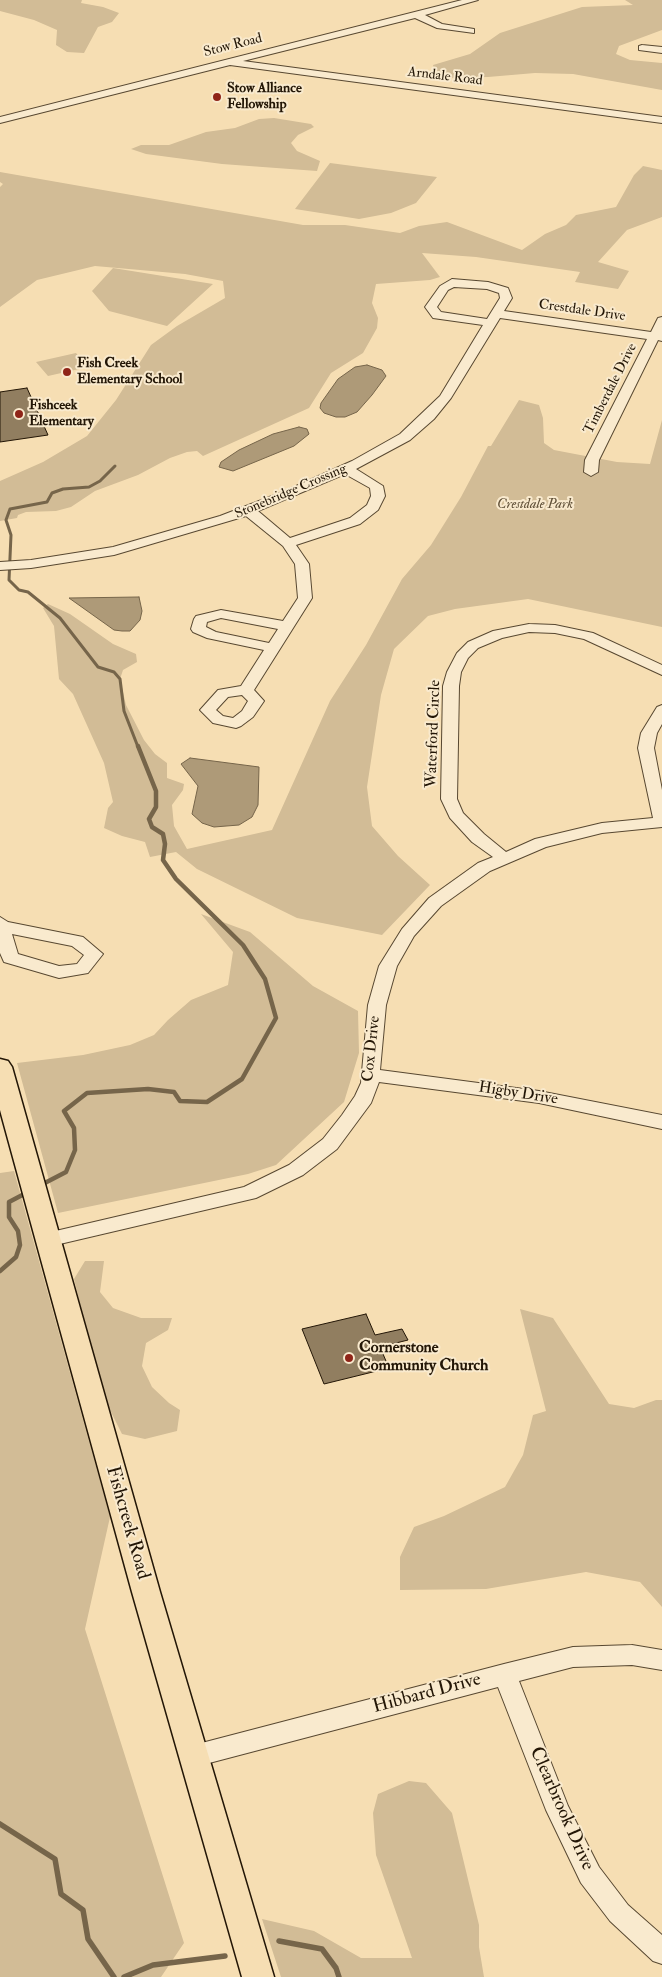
<!DOCTYPE html>
<html>
<head>
<meta charset="utf-8">
<style>
  body { margin:0 }
  canvas { display:block; background:#f6deb3 }
</style>
</head>
<body>
<canvas width="662" height="1977"></canvas>
<script>
const context = document.querySelector('canvas').getContext('2d');
context.lineJoin = 'round';
function fillPath(path, color) {
  context.fillStyle = color;
  context.fill(path, 'evenodd');
}
function poly(rows) {
  const path = new Path2D();
  for (const r of rows) {
    path.moveTo(r[0], r[1]);
    for (let i = 2; i < r.length; i += 2) path.lineTo(r[i], r[i + 1]);
  }
  return path;
}
function stroke(path, color, width, dash) {
  context.strokeStyle = color;
  context.lineWidth = width;
  context.lineCap = dash ? 'butt' : 'round';
  context.setLineDash(dash || []);
  context.stroke(path);
}
function label(font, color, halo, rows, align = 'center') {
  context.font = font + ' "IM FELL Double Pica",serif';
  context.lineWidth = 4;
  context.setLineDash([]);
  context.textBaseline = 'middle';
  context.strokeStyle = halo;
  context.fillStyle = color;
  for (const [text, x, y, turn = 0] of rows) {
    context.save();
    context.translate(x, y);
    context.rotate((+turn || 0) * Math.PI / 180);
    context.textAlign = isNaN(turn) ? turn : align;
    if (halo) context.strokeText(text, 0, 0);
    context.fillText(text, 0, 0);
    context.restore();
  }
}
const green = poly([
  [0,0,82,0,81,3,103,7,119,13,112,22,98,27,84,53,67,52,56,45,57,30,34,20,0,11],
  [625,0,662,0,662,30,619,46,616,54,630,60,662,63,662,90,573,74,535,73,488,77,437,78,433,65,470,54,500,33,582,7,633,5],
  [274,118,311,124,314,127,298,135,291,143,297,151,320,161,317,171,222,164,146,154,131,149,141,145,169,145,206,132,235,128,259,119],
  [330,163,437,177,416,203,391,213,359,219,295,209],
  [643,166,662,170,662,217,627,230,598,262,629,271,618,289,575,282,580,272,476,257,422,253,440,277,430,280,376,284,372,303,378,318,377,328,363,353,331,373,309,408,203,456,197,451,187,452,170,458,138,475,95,491,71,507,56,511,26,512,18,515,17,518,0,521,0,481,43,462,87,436,116,400,151,345,177,326,225,298,223,281,185,274,95,266,37,280,0,307,0,187,3,184,0,182,0,172,303,225,345,225,400,233,419,226,447,222,522,250,545,234,566,225,576,215,616,207,634,175],
  [113,268,213,284,167,326,109,311,92,291],
  [76,353,88,367,48,376,36,362],
  [519,400,539,405,543,418,544,443,554,450,617,462,650,464,662,420,662,627,528,599,455,609,428,616,394,649,381,695,367,787,372,826,398,856,430,885,382,935,297,918,197,869,176,852,150,857,145,842,122,836,104,828,108,808,113,802,104,763,73,694,59,679,54,626,43,608,48,604,70,614,113,644,136,654,137,662,123,670,120,679,126,705,144,740,155,754,167,763,167,778,184,784,183,790,172,805,174,826,187,849,272,830,330,701,366,645,402,579,431,545,461,497,488,446,491,446],
  [201,914,250,932,313,986,358,1011,359,1053,344,1102,276,1165,248,1174,58,1213,17,1063,83,1055,130,1045,154,1035,168,1020,191,1000,228,985,233,952],
  [14,1171,110,1517,85,1629,184,1943,161,1977,0,1977,0,1173],
  [85,1261,104,1261,100,1292,113,1308,141,1318,172,1318,168,1330,146,1343,142,1366,152,1387,169,1403,180,1410,177,1431,145,1439,122,1434,102,1394,74,1279],
  [520,1309,553,1318,609,1404,634,1408,656,1400,662,1400,662,1607,640,1582,586,1572,486,1589,400,1590,400,1557,414,1527,444,1516,505,1487,523,1455,533,1415,546,1411],
  [409,1781,426,1783,452,1813,479,1925,479,1947,484,1977,281,1977,262,1919,314,1931,361,1958,412,1958,376,1855,373,1813,378,1794]
]);
const water = poly([
  [367,365,382,370,386,376,372,395,357,412,345,417,336,417,324,413,320,408,321,403,338,379,355,367,367,365],
  [299,427,307,429,309,434,294,446,233,471,219,467,221,462,239,450,273,434,299,427],
  [139,597,142,611,140,620,130,631,122,631,114,630,69,598,139,597],
  [190,758,259,767,258,805,252,817,239,825,214,827,202,823,192,814,198,786,181,764,190,758]
]);
const streamFar2 = poly([
  [115,466,100,481,89,487,63,489,52,493,47,502,10,509,6,520,11,535,9,580,19,590,28,592,60,618,98,667,114,672,120,679,124,711,138,747]
]);
const streamFar1 = poly([
  [39,1186,66,1172,75,1150,74,1128,64,1111,87,1093,148,1089,174,1092,180,1101,207,1102,242,1079,276,1018,265,979,243,945,176,879,163,860,165,844,163,834,152,827,149,819,156,807,156,791,138,746],
  [0,1271,16,1257,20,1245,18,1231,9,1217,9,1202,28,1192]
]);
const stream = poly([
  [0,1824,55,1859,61,1894,83,1910,88,1939,114,1977],
  [279,1941,322,1949,336,1968,339,1977],
  [124,1977,153,1965,225,1956]
]);
const building = poly([
  [27,388,48,435,0,442,0,392,27,388],
  [366,1314,375,1335,402,1329,408,1340,380,1347,389,1368,324,1384,302,1329,366,1314]
]);
const minor = poly([
  [462,0,478,0,425,15,442,24,474,29,474,33,437,28,415,18,243,61,662,117,662,123,230,65,0,123,0,117,462,0],
  [642,45,662,47,662,53,639,50,639,46,642,45],
  [452,279,488,282,508,288,512,298,504,311,651,332,658,318,662,317,662,341,658,340,599,460,598,472,591,476,584,472,585,460,647,339,500,318,451,398,434,419,410,440,356,469,383,486,385,496,378,510,360,524,296,545,309,564,312,598,254,690,264,701,253,717,241,726,236,728,213,723,200,710,218,690,241,686,264,650,207,638,193,632,191,629,194,619,196,616,221,610,283,621,298,598,295,564,283,546,246,516,114,555,31,568,0,570,0,562,31,560,113,547,220,516,285,491,352,461,400,434,440,396,483,325,433,318,425,307,440,286,452,279],
  [454,287,487,289,499,293,500,298,487,319,441,312,437,307,448,290,454,287],
  [345,474,370,488,371,496,367,505,350,518,290,538,258,511,345,474],
  [221,618,278,629,269,643,216,632,206,627,207,622,221,618],
  [242,695,248,701,242,711,233,718,223,716,216,710,228,697,242,695],
  [529,624,555,625,593,633,662,665,662,675,584,639,555,633,529,632,502,638,478,648,468,658,461,672,459,686,457,799,463,813,484,834,506,852,535,839,602,823,653,818,638,748,641,733,657,707,662,705,662,724,657,733,654,748,662,790,662,827,602,833,546,847,490,871,441,906,414,936,397,966,386,1005,380,1070,539,1091,662,1115,662,1129,539,1103,379,1082,371,1103,337,1149,303,1175,256,1198,47,1247,40,1245,37,1240,40,1235,47,1233,244,1187,289,1165,323,1139,342,1115,355,1096,361,1083,368,1005,379,966,402,929,429,898,478,863,493,857,472,842,450,818,441,799,443,686,447,672,457,653,468,642,493,631,529,624],
  [0,917,8,922,83,937,103,954,88,973,59,978,4,962,0,953,0,917],
  [12,934,72,946,84,955,77,964,59,966,18,954,12,934],
  [632,1645,662,1650,662,1670,632,1665,573,1667,519,1681,568,1806,599,1867,628,1905,662,1935,662,1964,653,1961,610,1921,581,1883,546,1810,498,1687,194,1767,186,1764,182,1756,186,1748,194,1745,504,1664,573,1647,632,1645]
]);
const major = poly([
  [0,1059,8,1061,12,1067,160,1592,274,1977,242,1977,132,1592,0,1110,0,1059]
]);
const markers = [
  [217,97,5,"#8f2418"],
  [67,372,5,"#8f2418"],
  [19,414,5,"#8f2418"],
  [349,1358,5,"#8f2418"]
];
const farStreetnames = [
  ["Stow Road",233,46,-14],
  ["Arndale Road",445,77,7],
  ["Crestdale Drive",582,311,8],
  ["Timberdale Drive",611,389,-63],
  ["Stonebridge Crossing",291,492,-23]
];
const farPoinames = [
  ["Stow Alliance",227,89],
  ["Fellowship",227,105],
  ["Fish Creek",77,364],
  ["Elementary School",77,380],
  ["Fishceek",29,406],
  ["Elementary",29,422]
];
const farParknames = [
  ["Crestdale Park",535,505]
];
const streetNames = [
  ["Waterford Circle",434,734,-88],
  ["Cox Drive",372,1049,-84],
  ["Higby Drive",518,1094,9]
];
const poiNames = [
  ["Cornerstone",359,1349],
  ["Community Church",359,1367]
];
const nearStreetnames = [
  ["Fishcreek Road",127,1523,74],
  ["Hibbard Drive",427,1694,-15],
  ["Clearbrook Drive",561,1809,66]
];
fillPath(green, '#d2bc96');
fillPath(water, '#ae9a78');
stroke(water, '#76654a', 1);
stroke(streamFar2, '#76654a', 3);
stroke(streamFar1, '#76654a', 4.5);
stroke(stream, '#76654a', 5.5);
fillPath(building, '#917e60');
stroke(building, '#231606', 1);
stroke(minor, '#584831', 2);
stroke(major, '#231606', 3);
fillPath(minor, '#f9eace');
fillPath(major, '#f6deb3');
for (const [x, y, r, color] of markers) {
  const dot = new Path2D();
  dot.arc(x, y, r, 0, 2 * Math.PI);
  context.fillStyle = color;
  context.fill(dot);
  stroke(dot, '#f9eace', 2);
}
label('14px', '#231606', '#f9eace', farStreetnames);
label('bold 14px', '#231606', '#f9eace', farPoinames, 'left');
label('italic 14px', '#605038', '#f9eace', farParknames);
label('16px', '#231606', '#f9eace', streetNames);
label('bold 16px', '#231606', '#f9eace', poiNames, 'left');
label('19px', '#231606', '#f9eace', nearStreetnames);
</script>
</body>
</html>
